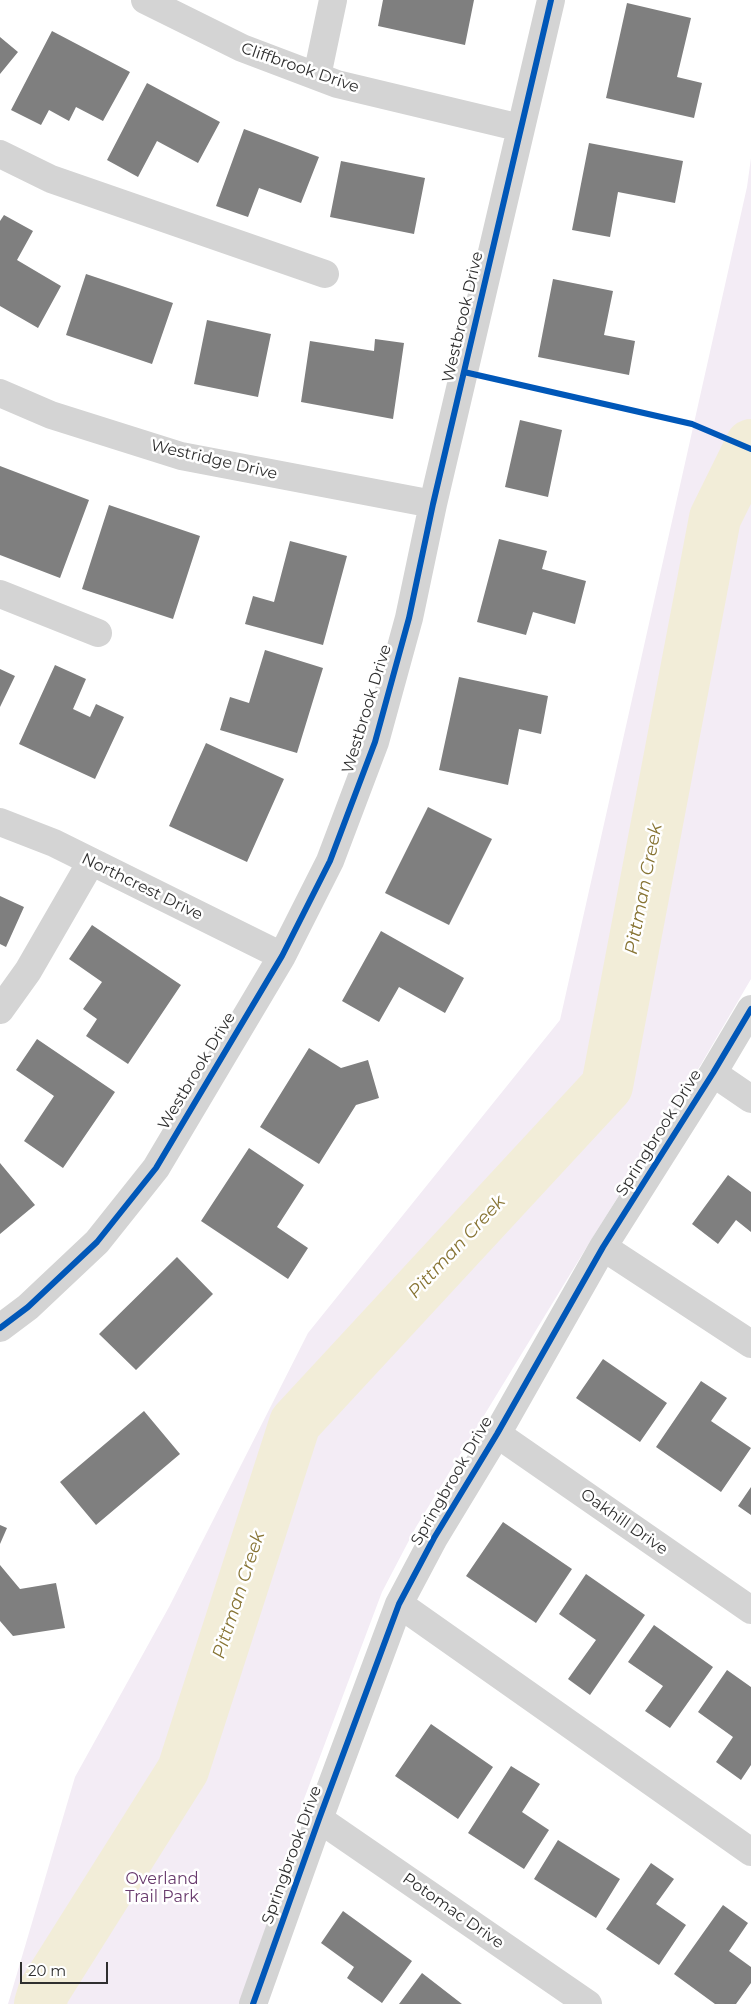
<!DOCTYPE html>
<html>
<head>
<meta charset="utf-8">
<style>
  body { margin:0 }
  #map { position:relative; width:751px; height:2004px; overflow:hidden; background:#fff; font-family:Montserrat,sans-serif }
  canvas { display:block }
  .scale { position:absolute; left:20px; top:1962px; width:88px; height:22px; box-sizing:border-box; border:2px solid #2f2f2f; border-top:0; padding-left:6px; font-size:15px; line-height:18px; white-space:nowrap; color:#2f2f2f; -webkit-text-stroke:4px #fff; paint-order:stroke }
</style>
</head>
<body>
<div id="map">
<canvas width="751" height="2004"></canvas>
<div class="scale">20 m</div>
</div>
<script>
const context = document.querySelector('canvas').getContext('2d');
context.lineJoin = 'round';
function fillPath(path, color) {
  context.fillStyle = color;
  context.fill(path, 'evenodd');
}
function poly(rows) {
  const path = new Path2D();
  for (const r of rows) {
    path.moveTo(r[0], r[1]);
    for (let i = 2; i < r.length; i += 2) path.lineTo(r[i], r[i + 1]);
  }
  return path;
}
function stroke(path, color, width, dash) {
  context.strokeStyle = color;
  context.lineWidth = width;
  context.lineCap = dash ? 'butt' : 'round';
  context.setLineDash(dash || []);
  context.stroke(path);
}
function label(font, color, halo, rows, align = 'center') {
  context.font = font + ' Montserrat,sans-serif';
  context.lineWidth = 5;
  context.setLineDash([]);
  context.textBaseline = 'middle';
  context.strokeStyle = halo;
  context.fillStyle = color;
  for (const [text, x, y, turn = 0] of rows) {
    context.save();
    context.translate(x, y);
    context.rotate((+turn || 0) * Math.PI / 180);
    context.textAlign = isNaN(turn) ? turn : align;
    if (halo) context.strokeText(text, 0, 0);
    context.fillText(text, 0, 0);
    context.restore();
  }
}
const green = poly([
  [751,158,751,979,700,1066,591,1240,416,1527,382,1592,301,1807,251,2004,8,2004,75,1777,169,1607,308,1333,560,1020,747,187]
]);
const river = poly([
  [40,2004,44,1991,183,1770,295,1423,607,1086,715,518,751,445]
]);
const building = poly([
  [383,0,474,0,465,45,378,26],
  [627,3,691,18,677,77,702,83,694,118,606,98],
  [52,31,130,72,103,121,76,107,69,121,49,110,41,125,11,110],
  [0,37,18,52,0,74],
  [147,83,220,122,198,163,157,141,138,177,107,160],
  [244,129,319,157,301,203,259,188,248,217,216,206],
  [589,143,683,161,675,203,618,192,610,237,572,230],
  [341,161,425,178,414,234,330,217],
  [4,215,33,231,17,260,61,286,38,328,0,306,0,221],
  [86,274,173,303,152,364,66,335],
  [553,279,613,291,604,335,635,341,629,375,538,357],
  [207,320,271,334,258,397,194,384],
  [375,339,404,343,393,419,301,402,310,341,374,351],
  [520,420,562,430,548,497,505,487],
  [0,466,89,500,60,578,0,555],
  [109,505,200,536,173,619,82,589],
  [499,539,547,551,542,569,586,581,575,624,533,612,526,635,477,622],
  [290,541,347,556,323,645,245,624,253,596,274,602],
  [265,650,323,668,297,753,220,730,230,697,249,703],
  [55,665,86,679,73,709,90,717,96,704,124,717,95,779,19,744],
  [0,669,15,676,0,707],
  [459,677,548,696,541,734,519,729,508,785,439,770],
  [206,743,284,779,247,862,169,826],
  [428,807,492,839,449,925,385,893],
  [0,896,24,907,6,947,0,944],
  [92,925,181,985,128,1064,86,1036,97,1019,83,1009,102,982,69,959],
  [381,931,464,978,445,1013,399,987,379,1022,342,1001],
  [37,1039,115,1092,63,1168,24,1141,54,1096,16,1070],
  [309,1048,341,1068,368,1060,379,1098,356,1105,319,1164,260,1127],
  [249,1148,304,1185,277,1227,308,1248,288,1279,201,1221],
  [0,1163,35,1205,0,1234],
  [728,1175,751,1192,751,1232,736,1220,718,1244,692,1224],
  [177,1257,213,1294,136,1370,99,1334],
  [603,1359,667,1403,640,1442,576,1398],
  [701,1381,727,1398,711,1421,751,1448,721,1492,656,1447],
  [144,1411,180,1454,96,1525,60,1482],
  [751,1487,751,1515,738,1506],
  [503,1522,572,1569,536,1623,466,1576],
  [0,1525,7,1528,0,1544],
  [0,1565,20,1589,56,1583,65,1628,13,1636,0,1621],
  [586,1574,645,1615,590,1695,568,1679,596,1640,559,1614],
  [654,1625,713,1667,670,1728,645,1711,663,1686,628,1662],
  [727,1670,751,1687,751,1765,741,1780,716,1762,733,1737,698,1712],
  [431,1724,493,1767,458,1819,395,1776],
  [511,1766,540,1784,522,1812,549,1830,524,1869,468,1833],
  [558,1840,620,1879,596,1918,534,1879],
  [651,1863,674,1879,656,1904,686,1925,659,1965,606,1929],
  [723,1905,748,1923,729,1951,751,1967,751,1983,736,2004,715,2004,674,1974],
  [343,1911,412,1961,382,2003,347,1978,354,1967,321,1943],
  [422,1973,462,2004,399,2004]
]);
const minor = poly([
  [145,0,242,48,337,84,521,128],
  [317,76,333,0],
  [0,154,51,179,325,274],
  [0,393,51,415,181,456,433,504],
  [0,594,98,633],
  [0,822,54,843,282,956],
  [0,1010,28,971,91,862],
  [713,1073,751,1099],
  [603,1247,751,1344],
  [0,1328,28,1307,97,1242,156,1168,282,956,330,861,375,742,409,618,433,504,551,0],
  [497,1434,751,1610],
  [399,1604,751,1852],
  [319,1819,588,2004],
  [253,2004,319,1819,399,1604,434,1538,497,1434,603,1247,713,1073,751,1009]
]);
const cycleway = poly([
  [464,372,692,424,751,449],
  [0,1328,28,1307,97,1242,156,1168,282,956,330,861,375,742,409,618,433,504,551,0],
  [253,2004,319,1819,399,1604,434,1538,497,1434,603,1247,713,1073,751,1009]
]);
const streetNames = [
  ["Cliffbrook Drive",300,68,19],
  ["Westbrook Drive",463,317,-77],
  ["Westridge Drive",214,460,13],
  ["Westbrook Drive",367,709,-73],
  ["Northcrest Drive",142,887,26],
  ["Westbrook Drive",197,1071,-59],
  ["Springbrook Drive",659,1133,-58],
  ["Springbrook Drive",452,1481,-60],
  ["Oakhill Drive",624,1522,35],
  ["Springbrook Drive",292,1855,-70],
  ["Potomac Drive",453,1911,35]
];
const parkNames = [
  ["Overland",162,1879],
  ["Trail Park",162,1897]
];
const waterNames = [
  ["Pittman Creek",644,889,-79],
  ["Pittman Creek",457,1247,-47],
  ["Pittman Creek",239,1595,-72]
];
fillPath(green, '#f3ecf5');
stroke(river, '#f2edd8', 52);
fillPath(building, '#7f7f7f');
stroke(minor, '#d4d4d4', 28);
stroke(cycleway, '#0057b8', 6);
label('16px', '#2f2f2f', '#fff', streetNames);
label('16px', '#693b6d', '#fff', parkNames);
label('italic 18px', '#887535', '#fff', waterNames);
</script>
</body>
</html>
